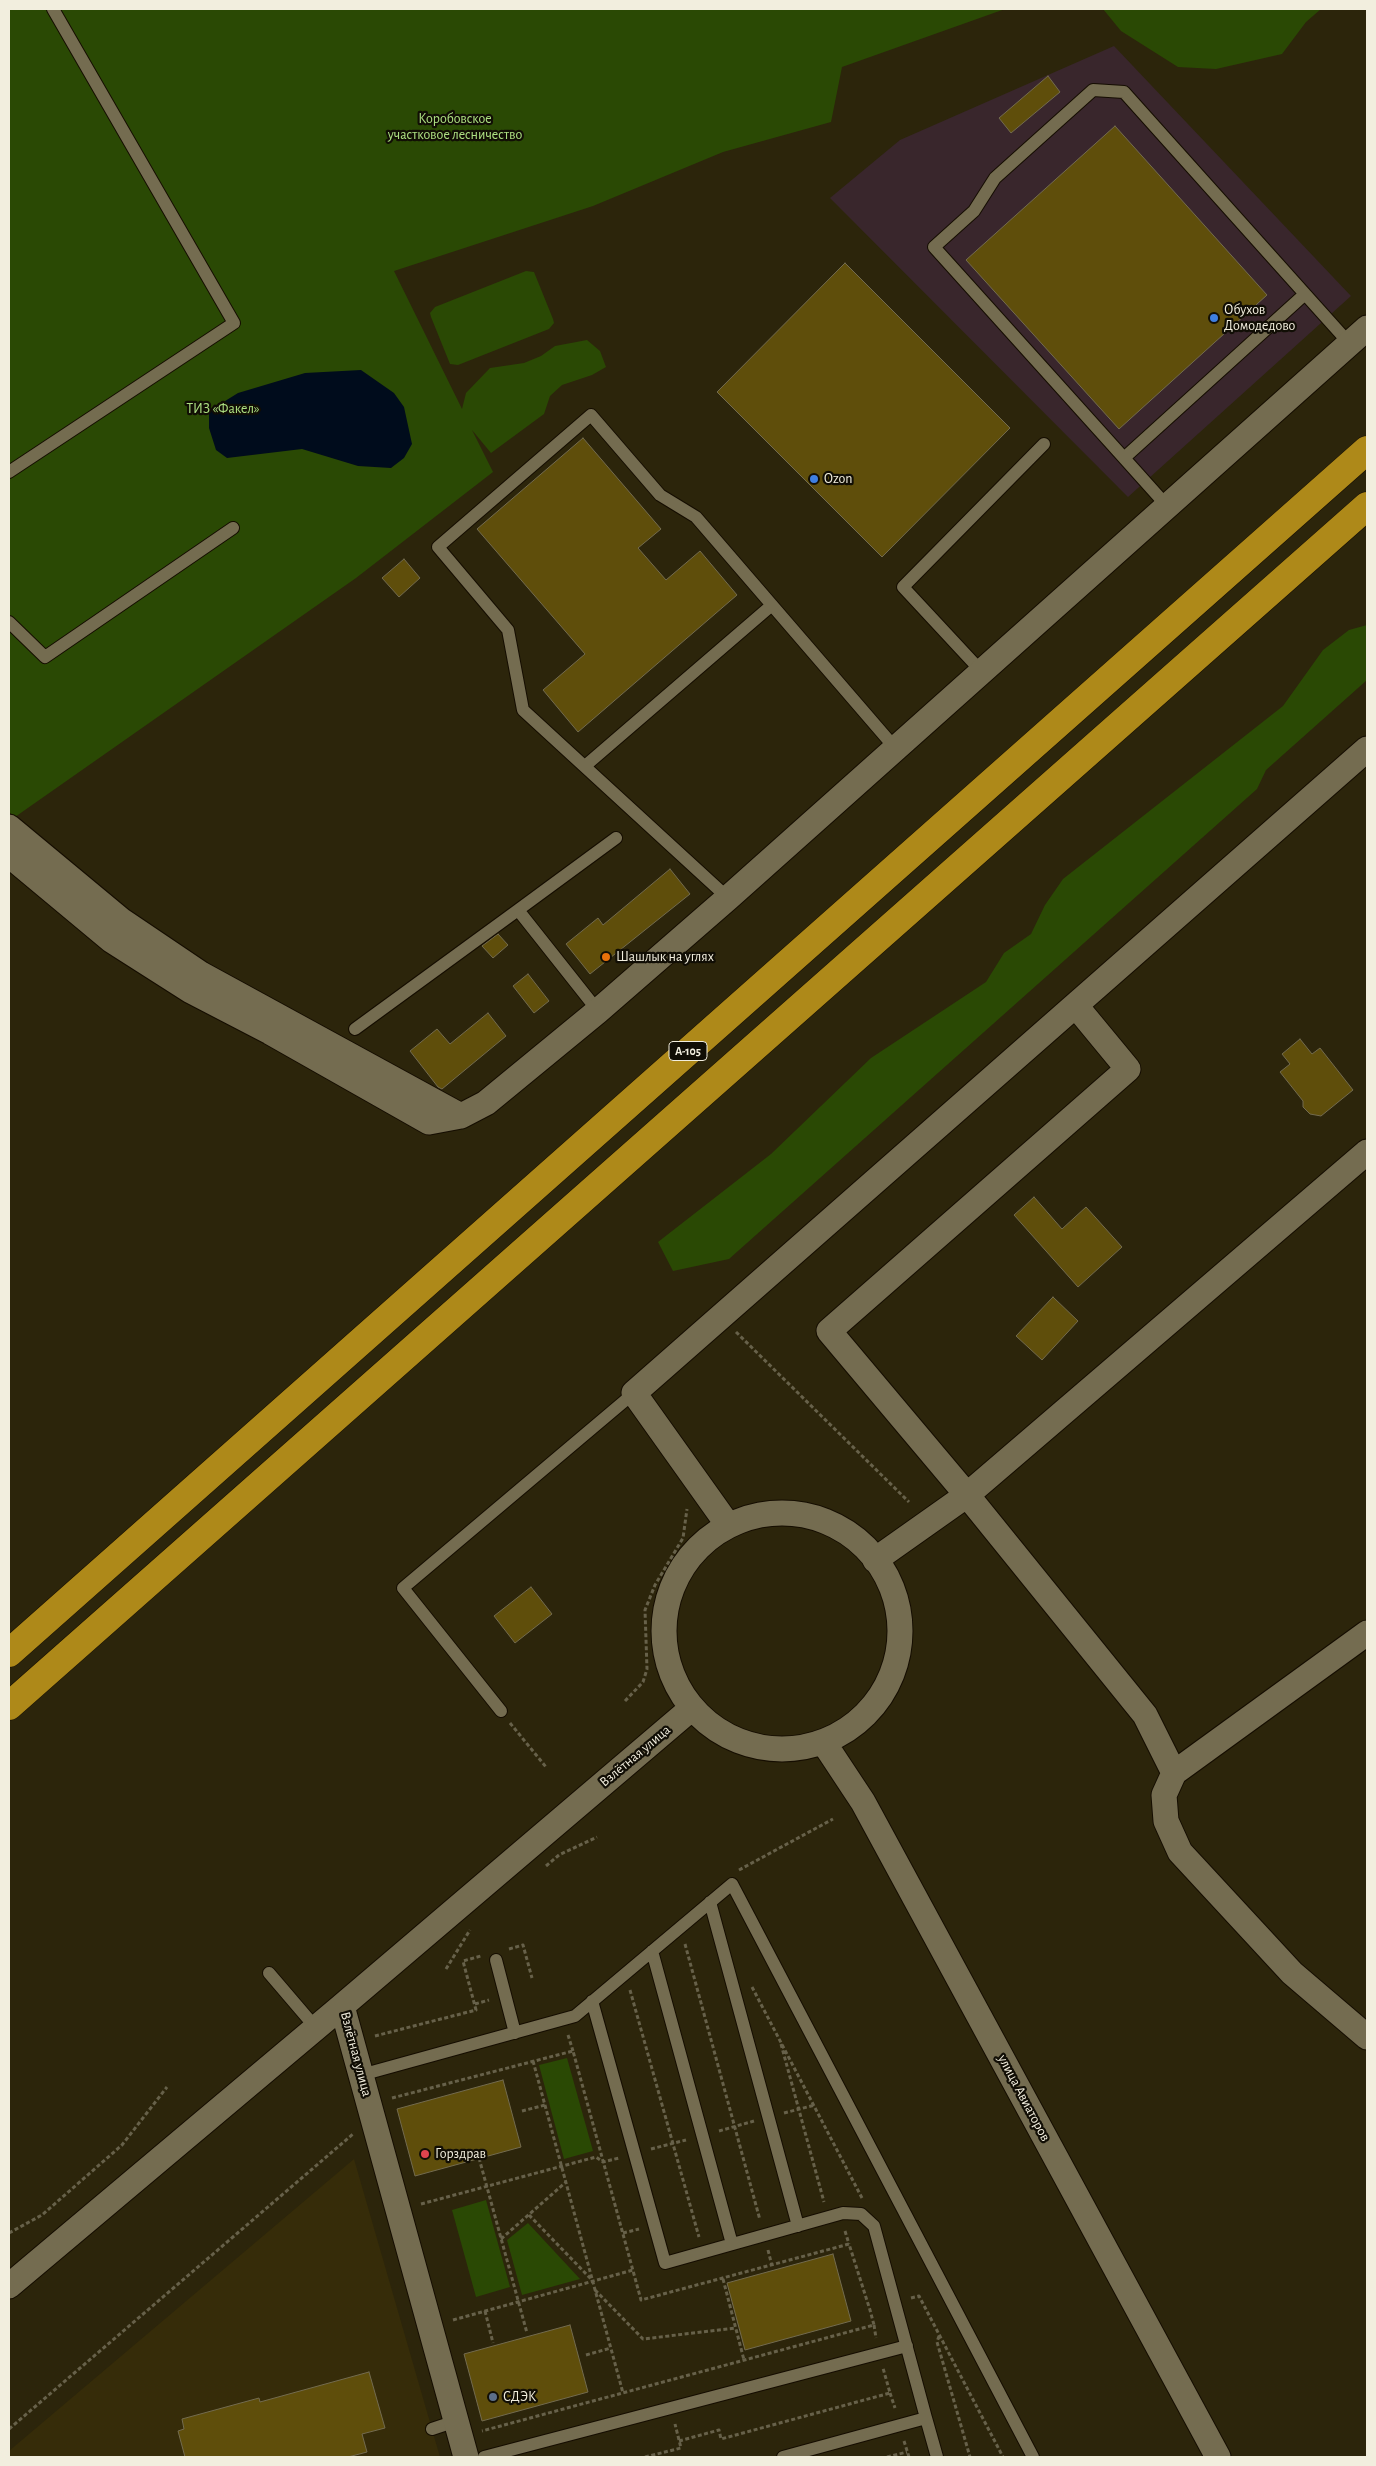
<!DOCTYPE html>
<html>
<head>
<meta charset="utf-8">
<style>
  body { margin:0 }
  #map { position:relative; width:1376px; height:2466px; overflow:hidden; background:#2c250b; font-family:"Alegreya Sans",sans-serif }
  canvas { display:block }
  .frame { position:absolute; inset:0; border:10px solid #f2eede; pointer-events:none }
</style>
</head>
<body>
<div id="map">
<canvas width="1376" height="2466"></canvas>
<div class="frame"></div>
</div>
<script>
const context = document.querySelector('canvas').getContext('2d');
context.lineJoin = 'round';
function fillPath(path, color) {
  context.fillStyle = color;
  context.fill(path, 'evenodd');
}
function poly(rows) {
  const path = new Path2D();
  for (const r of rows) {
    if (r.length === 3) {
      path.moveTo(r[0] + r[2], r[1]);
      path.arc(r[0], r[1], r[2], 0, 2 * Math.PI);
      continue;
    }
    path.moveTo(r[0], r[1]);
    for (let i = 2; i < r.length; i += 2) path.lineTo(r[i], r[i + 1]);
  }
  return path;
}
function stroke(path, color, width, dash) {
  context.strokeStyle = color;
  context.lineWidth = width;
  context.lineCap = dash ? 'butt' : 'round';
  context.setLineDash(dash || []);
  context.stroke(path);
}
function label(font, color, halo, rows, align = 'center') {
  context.font = font + ' "Alegreya Sans",sans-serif';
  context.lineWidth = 4.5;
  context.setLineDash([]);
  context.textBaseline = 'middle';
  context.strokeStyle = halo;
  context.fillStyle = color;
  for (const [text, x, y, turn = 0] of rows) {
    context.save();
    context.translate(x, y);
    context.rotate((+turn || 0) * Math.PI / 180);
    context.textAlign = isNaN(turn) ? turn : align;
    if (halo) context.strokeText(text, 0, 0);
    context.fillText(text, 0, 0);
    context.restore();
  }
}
const commercial = poly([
  [1114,46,1351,296,1128,497,830,198,900,140]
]);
const built = poly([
  [354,2159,440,2457,9,2457,9,2451]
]);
const green = poly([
  [9,9,1005,9,842,67,831,122,723,152,593,206,394,271,462,409,466,393,490,368,524,363,541,356,555,346,587,340,600,351,606,367,592,375,562,385,550,396,544,414,491,453,472,430,493,472,356,578,15,817,9,812],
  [1103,9,1321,9,1306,22,1282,54,1216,69,1178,67,1121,31],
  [526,271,534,272,553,319,554,323,549,329,458,365,450,364,431,317,430,313,435,307],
  [1367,625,1367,680,1266,770,1257,789,729,1259,673,1271,658,1242,771,1154,871,1058,986,982,1004,953,1031,934,1045,905,1063,879,1283,706,1323,650,1349,630],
  [567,2058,593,2151,564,2159,539,2065],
  [486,2200,510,2287,476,2297,452,2210],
  [528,2223,580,2279,522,2295,507,2240]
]);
const water = poly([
  [361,370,394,393,404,407,412,444,404,458,391,468,358,466,302,449,227,458,216,450,209,428,209,411,238,393,305,373]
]);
const building = poly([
  [1048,76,1060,92,1011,133,999,118,1048,76],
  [1115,126,1267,295,1119,429,966,260,1115,126],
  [845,263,1010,428,882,557,717,392,845,263],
  [583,438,661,529,638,548,666,580,700,551,737,595,578,732,543,690,585,654,477,529,583,438],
  [404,559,420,578,399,597,382,578,404,559],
  [670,869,690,894,590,974,566,944,598,918,603,925,670,869],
  [498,934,508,945,493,958,482,946,498,934],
  [528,974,549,1001,534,1013,513,986,528,974],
  [488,1013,506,1036,442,1089,438,1087,410,1051,437,1029,450,1044,488,1013],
  [1300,1039,1312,1054,1320,1048,1353,1090,1321,1116,1310,1114,1303,1107,1303,1101,1280,1072,1290,1064,1282,1054,1300,1039],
  [1034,1197,1062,1229,1086,1207,1122,1247,1078,1287,1014,1215,1034,1197],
  [1053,1297,1078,1321,1042,1360,1016,1336,1053,1297],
  [531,1587,552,1614,515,1643,494,1616,531,1587],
  [503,2080,521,2147,415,2176,397,2109,503,2080],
  [833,2254,851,2321,745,2350,727,2283,833,2254],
  [570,2325,588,2392,482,2421,464,2354,570,2325],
  [369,2372,385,2428,362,2434,367,2452,348,2457,185,2457,178,2431,184,2429,182,2419,259,2398,260,2402,369,2372]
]);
const path = poly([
  [736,1332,909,1502],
  [625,1701,643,1682,647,1669,645,1610,655,1585,683,1538,687,1509],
  [510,1723,546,1767],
  [546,1866,559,1855,597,1837],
  [739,1870,833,1819],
  [685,1944,760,2220],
  [509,1949,523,1945,532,1978],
  [446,1969,470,1930],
  [752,1987,862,2198],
  [630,1990,699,2237],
  [475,2004,489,2000],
  [568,2035,573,2051],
  [375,2036,476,2010,463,1961,481,1956],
  [781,2044,824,2202],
  [533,2061,623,2393],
  [392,2098,573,2051,641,2300,849,2244,870,2310,874,2325,482,2431],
  [522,2111,545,2105],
  [784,2113,815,2105],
  [719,2131,754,2121],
  [651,2149,686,2140],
  [479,2158,527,2333],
  [421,2204,596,2157,603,2162,619,2158],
  [529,2215,591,2279],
  [845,2231,849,2244],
  [9,2233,42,2215,122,2145,167,2087],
  [623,2233,639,2229],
  [501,2239,566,2182],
  [768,2250,772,2266],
  [723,2279,744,2360],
  [595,2290,643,2339,736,2328],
  [911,2298,919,2296,1003,2457],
  [485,2311,493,2343],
  [453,2320,633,2270],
  [874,2325,876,2338],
  [939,2336,937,2342,970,2457],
  [586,2355,611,2348],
  [890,2393,895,2408],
  [9,2429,353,2134],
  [679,2441,719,2430,721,2439,890,2393,883,2368],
  [904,2441,909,2457],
  [645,2457,681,2448,675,2424],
  [887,2457,907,2452]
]);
const service = poly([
  [1124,458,934,247,974,211,995,178,1093,90,1124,92,1305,294],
  [9,472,234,323,53,9],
  [1167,506,1124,458,1305,294,1349,343],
  [9,622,45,657,233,528],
  [982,672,903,587,1044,444],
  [585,766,772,605],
  [728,898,523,710,508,630,438,547,591,415,660,495,696,517,896,749],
  [518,910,616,838],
  [355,1029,518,910,598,1011],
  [501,1711,403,1588,634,1393],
  [710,1902,798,2226],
  [652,1951,732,2244],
  [496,1960,515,2033],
  [269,1973,316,2028],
  [592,2001,665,2263,843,2213,861,2214,874,2226,926,2418],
  [361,2075,575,2016,732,1884,1033,2457],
  [432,2429,456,2421],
  [484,2457,907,2346],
  [783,2457,926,2418,937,2457]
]);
const minor = poly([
  [9,827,121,920,201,974,461,1116],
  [9,855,111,940,191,991,270,1032,429,1122,461,1116,486,1103,598,1011,728,898,1367,328],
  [1076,1006,1128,1069,829,1331,967,1495,1145,1715,1174,1773,1367,1633],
  [782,1631,118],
  [728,1525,634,1393,1367,749],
  [875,1560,967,1495,1367,1152],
  [824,1743,863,1802,1218,2457],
  [1174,1773,1164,1795,1166,1821,1180,1852,1292,1973,1367,2037],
  [9,2286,342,2006],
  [466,2457,342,2006,692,1708]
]);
const trunk = poly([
  [9,1653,1367,450],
  [9,1706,1367,506]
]);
const markers = [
  [1214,318,5,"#3f7fe0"],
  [814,479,5,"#3f7fe0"],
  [606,957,5,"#e8710a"],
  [425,2154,5,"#e0444e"],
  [493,2397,5,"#5c6f8a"]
];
const shields = [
  [688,1051,38]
];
const shieldNames = [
  ["А-105",688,1051]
];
const parkNames = [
  ["Коробовское",455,119],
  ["участковое лесничество",455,135],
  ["ТИЗ «Факел»",223,409]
];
const poiNames = [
  ["Обухов",1224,310],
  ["Домодедово",1224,326],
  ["Ozon",824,479],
  ["Шашлык на углях",616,957],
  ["Горздрав",435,2154],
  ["СДЭК",503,2397]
];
const streetNames = [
  ["Взлётная улица",635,1756,-40],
  ["Взлётная улица",356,2054,75],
  ["улица Авиаторов",1024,2098,62]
];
fillPath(commercial, '#39262c');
fillPath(built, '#362c09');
fillPath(green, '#2a4904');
fillPath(water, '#000c1c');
fillPath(building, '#5f4e0b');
stroke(building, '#736b4f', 1);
stroke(service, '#150d00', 14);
stroke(minor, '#150d00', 27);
stroke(trunk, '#150d00', 29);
stroke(path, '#67614a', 3, [4, 2.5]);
stroke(service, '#746c50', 12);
stroke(minor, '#746c50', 25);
stroke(trunk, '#ae8919', 28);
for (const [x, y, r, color] of markers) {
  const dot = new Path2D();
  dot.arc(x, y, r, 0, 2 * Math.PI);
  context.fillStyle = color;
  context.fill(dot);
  stroke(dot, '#110e05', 2);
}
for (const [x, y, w] of shields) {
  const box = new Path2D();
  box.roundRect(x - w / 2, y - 9.5, w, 19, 4);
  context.fillStyle = '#110e05';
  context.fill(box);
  stroke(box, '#f2eede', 1);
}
label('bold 12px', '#f2eede', null, shieldNames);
label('14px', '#ade082', '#110e05', parkNames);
label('14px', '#f2eede', '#110e05', poiNames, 'left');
label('14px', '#f2eede', '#110e05', streetNames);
</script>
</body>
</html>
